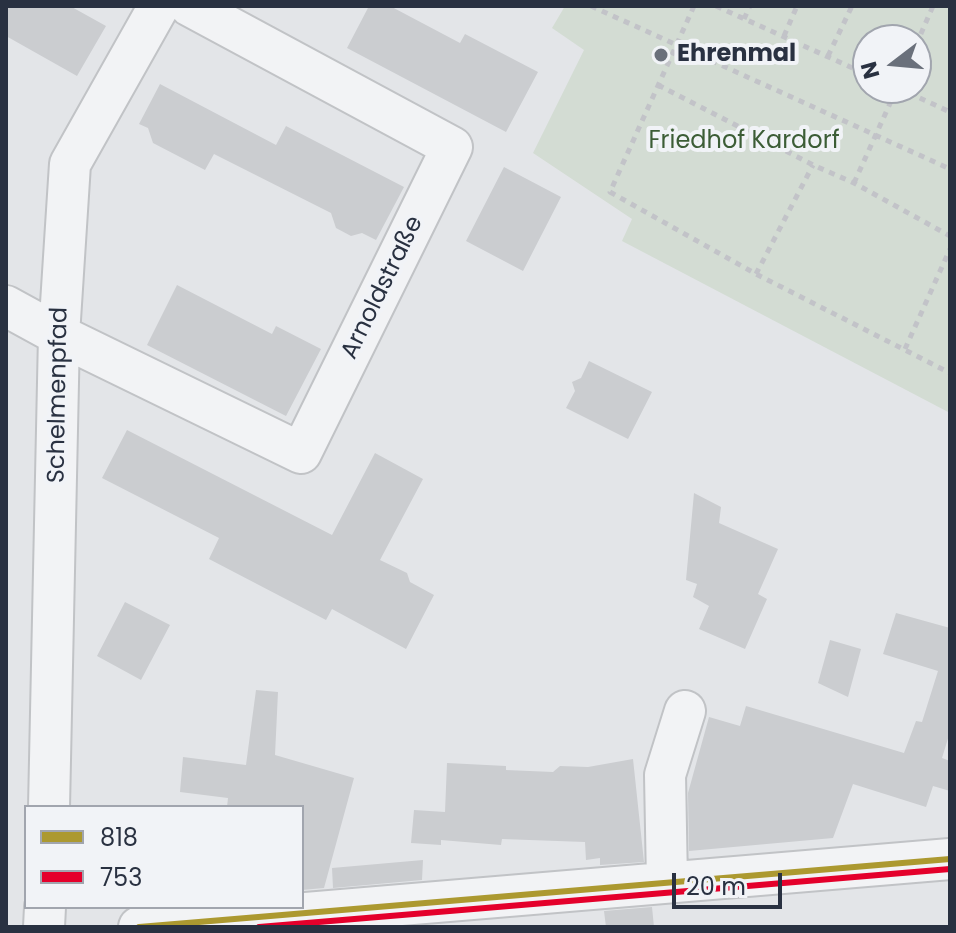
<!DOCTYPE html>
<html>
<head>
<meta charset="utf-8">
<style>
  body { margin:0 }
  #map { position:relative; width:956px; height:933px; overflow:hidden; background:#e3e5e8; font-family:Poppins,sans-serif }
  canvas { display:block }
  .frame { position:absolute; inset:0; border:8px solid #293141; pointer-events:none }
  .legend { position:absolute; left:24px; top:805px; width:280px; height:104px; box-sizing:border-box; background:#f1f3f7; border:2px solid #a1a5ae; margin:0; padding:10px 14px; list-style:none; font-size:24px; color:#293141 }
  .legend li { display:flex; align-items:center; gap:16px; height:40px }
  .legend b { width:40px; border:2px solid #a1a5ae }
  .north { position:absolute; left:852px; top:24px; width:80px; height:80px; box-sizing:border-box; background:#f1f3f7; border:2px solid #a1a5ae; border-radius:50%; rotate:254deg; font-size:22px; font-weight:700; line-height:32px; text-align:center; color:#293141 }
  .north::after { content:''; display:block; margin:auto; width:28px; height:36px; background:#6a707b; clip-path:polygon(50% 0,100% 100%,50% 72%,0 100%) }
  .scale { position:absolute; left:672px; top:873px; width:110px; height:36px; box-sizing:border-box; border:4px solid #293141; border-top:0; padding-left:10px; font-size:24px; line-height:28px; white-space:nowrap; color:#293141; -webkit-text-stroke:6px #f1f3f7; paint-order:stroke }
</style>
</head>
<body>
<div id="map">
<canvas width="956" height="933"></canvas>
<div class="frame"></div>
<ul class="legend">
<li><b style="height:10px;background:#ac9930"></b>818</li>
<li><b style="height:10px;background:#e4002b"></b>753</li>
</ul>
<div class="north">N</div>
<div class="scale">20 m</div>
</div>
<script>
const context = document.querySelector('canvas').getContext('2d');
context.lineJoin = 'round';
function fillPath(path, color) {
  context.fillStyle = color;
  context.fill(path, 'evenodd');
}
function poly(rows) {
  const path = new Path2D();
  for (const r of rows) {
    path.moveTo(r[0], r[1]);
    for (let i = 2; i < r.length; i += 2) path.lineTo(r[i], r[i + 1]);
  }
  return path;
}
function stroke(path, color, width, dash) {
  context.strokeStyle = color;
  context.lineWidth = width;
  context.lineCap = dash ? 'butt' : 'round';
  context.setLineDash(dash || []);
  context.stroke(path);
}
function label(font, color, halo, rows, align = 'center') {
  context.font = font + ' Poppins,sans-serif';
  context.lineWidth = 8;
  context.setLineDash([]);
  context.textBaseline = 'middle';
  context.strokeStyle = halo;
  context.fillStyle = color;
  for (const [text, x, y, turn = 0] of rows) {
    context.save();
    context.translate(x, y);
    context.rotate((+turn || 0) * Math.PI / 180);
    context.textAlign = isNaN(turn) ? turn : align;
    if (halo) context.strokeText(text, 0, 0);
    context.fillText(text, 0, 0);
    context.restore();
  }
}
const green = poly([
  [565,6,950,6,950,413,622,241,632,219,533,153,584,50,552,28],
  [868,40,916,40,916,88,868,88]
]);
const building = poly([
  [6,6,70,6,106,26,77,76,6,36],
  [369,6,390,6,460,43,465,34,538,72,506,132,347,48],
  [160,84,276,145,286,126,404,187,376,240,362,233,351,236,336,228,331,213,214,154,205,170,153,143,148,128,139,124],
  [504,167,561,197,523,271,466,241],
  [177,285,272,334,276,326,321,349,286,416,147,345],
  [589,361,652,392,628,439,566,408,575,391,572,382,581,378],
  [127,430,332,535,375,453,423,479,380,560,407,573,410,582,434,595,406,649,332,609,326,620,209,559,219,538,102,478],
  [694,493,721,507,719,523,778,549,758,594,767,599,745,649,699,629,709,606,693,597,697,584,686,580],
  [125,602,170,625,141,680,97,656],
  [896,613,950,628,950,732,942,758,950,761,950,791,933,786,926,807,853,784,833,838,689,851,688,793,709,717,740,726,746,706,904,753,916,721,922,722,938,671,883,654],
  [830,640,861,649,848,697,818,683],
  [256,690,278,692,275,755,354,778,324,888,302,890,302,807,227,807,228,798,180,792,183,757,246,765],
  [633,759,644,862,600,865,600,858,586,860,585,842,502,839,501,845,441,840,441,845,411,843,414,810,445,812,447,763,506,766,506,770,553,772,560,766,588,767],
  [423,860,422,880,333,888,332,868],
  [652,907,654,927,606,927,604,911]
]);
const path = poly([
  [591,6,950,169],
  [694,6,610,192,756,274,950,373],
  [716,6,868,75],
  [744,19,750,6],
  [784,36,797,6],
  [916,45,933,6],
  [828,56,852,6],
  [658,85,813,165,854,183,950,236],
  [898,88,950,112],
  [854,183,897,88],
  [756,274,813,165],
  [905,349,950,249]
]);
const minor = poly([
  [6,306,59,335,301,453,452,147,190,6],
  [49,807,59,335,70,164,159,6],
  [667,882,665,775,685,711],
  [44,927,45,907],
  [139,927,950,859]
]);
const bus1 = poly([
  [139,927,950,859]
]);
const bus2 = poly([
  [259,927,950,869]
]);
const markers = [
  [661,55,8,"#6a707b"]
];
const poiNames = [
  ["Ehrenmal",677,55]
];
const parkNames = [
  ["Friedhof Kardorf",744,142]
];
const streetNames = [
  ["Arnoldstraße",383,288,-64],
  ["Schelmenpfad",59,395,-89]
];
fillPath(green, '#d3dcd3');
fillPath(building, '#cbcdd0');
stroke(minor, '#c1c3c6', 44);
stroke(path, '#c2c3c8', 5, [6, 6]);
stroke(minor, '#f2f3f5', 40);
stroke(bus1, '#ac9930', 6);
stroke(bus2, '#e4002b', 6);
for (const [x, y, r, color] of markers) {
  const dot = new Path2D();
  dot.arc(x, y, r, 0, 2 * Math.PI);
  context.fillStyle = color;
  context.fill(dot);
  stroke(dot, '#f1f3f7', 3);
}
label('bold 24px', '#293141', '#f1f3f7', poiNames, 'left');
label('24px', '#3c5d36', '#f1f3f7', parkNames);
label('24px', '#293141', '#f1f3f7', streetNames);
</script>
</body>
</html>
